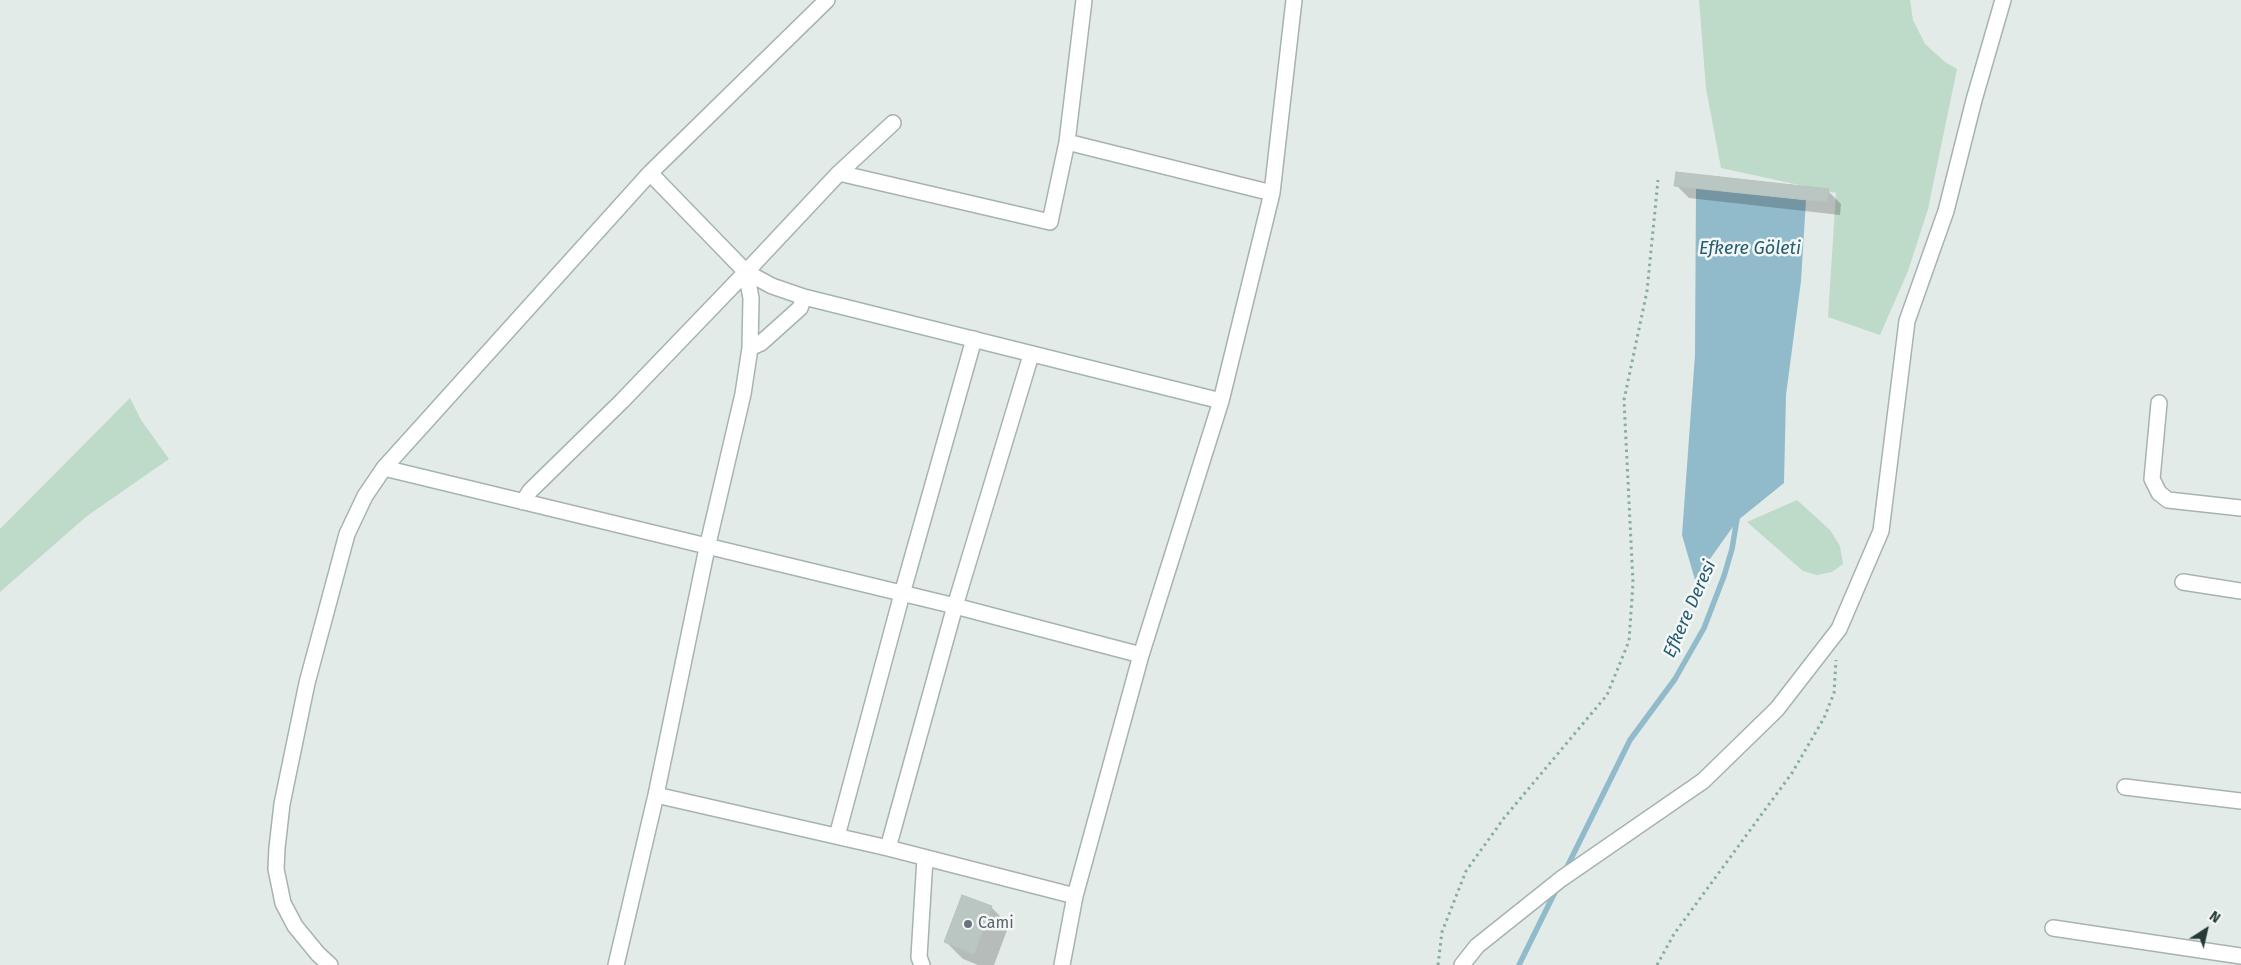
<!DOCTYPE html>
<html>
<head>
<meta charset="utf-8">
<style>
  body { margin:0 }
  #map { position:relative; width:2241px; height:965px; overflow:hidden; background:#e3ebe9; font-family:"Fira Sans",sans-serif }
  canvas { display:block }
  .north { position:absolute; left:2181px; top:905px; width:50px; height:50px; -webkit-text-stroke:4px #f3f8f6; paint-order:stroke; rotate:35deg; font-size:14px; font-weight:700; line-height:20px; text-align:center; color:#253b37 }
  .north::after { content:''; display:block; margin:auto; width:18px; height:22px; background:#253b37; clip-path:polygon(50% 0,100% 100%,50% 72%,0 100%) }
</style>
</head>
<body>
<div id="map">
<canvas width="2241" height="965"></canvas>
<div class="north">N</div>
</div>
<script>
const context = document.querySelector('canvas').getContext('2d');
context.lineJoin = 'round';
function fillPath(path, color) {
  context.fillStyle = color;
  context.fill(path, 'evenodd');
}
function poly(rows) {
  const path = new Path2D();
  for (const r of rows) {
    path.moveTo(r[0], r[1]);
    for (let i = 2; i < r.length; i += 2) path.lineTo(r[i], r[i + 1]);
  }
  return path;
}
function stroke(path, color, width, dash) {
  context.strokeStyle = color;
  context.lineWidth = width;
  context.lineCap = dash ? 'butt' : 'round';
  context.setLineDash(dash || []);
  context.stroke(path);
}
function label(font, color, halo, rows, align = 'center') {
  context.font = font + ' "Fira Sans",sans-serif';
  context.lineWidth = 5;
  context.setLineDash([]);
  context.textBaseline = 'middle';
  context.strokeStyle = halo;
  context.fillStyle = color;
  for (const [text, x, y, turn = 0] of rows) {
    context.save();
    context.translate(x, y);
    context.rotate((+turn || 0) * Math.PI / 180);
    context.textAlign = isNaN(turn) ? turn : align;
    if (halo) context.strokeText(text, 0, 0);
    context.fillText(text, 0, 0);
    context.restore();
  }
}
const green = poly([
  [1699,0,1910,0,1913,20,1925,44,1945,62,1957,69,1928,209,1908,271,1880,335,1828,317,1836,193,1721,168,1706,88],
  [130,398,141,420,169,459,87,516,0,592,0,529],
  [1797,500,1830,530,1840,546,1843,564,1832,572,1817,575,1803,571,1747,522]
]);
const water = poly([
  [1696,188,1806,200,1801,281,1786,395,1784,483,1737,521,1695,580,1682,535,1695,355]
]);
const shadow = poly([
  [1676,185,1828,191,1841,204,1840,215,1689,198],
  [991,907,1009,925,994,965,978,965,963,959,946,942]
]);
const stream = poly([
  [1565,871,1630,740,1675,679,1704,628,1724,576,1732,549,1738,513],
  [1519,965,1557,888]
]);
const building = poly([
  [1676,172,1829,189,1827,202,1674,186,1676,172],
  [962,895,992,906,974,954,944,942,962,895]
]);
const path = poly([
  [1438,965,1442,932,1466,871,1504,818,1607,695,1629,641,1633,583,1624,400,1647,291,1658,180],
  [1657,965,1674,934,1792,773,1824,718,1834,693,1836,660]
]);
const minor = poly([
  [1067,142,1272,193],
  [650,173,746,272,772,286,804,297,1221,401],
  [839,173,1050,222,1067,142,1084,0],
  [750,348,761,343,800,308,804,297],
  [2159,403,2152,479,2159,493,2168,500,2241,508],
  [384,468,955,606,1141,655],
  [523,502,530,491,622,401,746,272],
  [2183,582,2241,591],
  [2125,787,2241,801],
  [656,795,888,848,1075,896],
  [837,836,902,594,974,339],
  [888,848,955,606,1031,355],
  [2053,928,2241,956],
  [330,965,318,954,295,926,283,903,276,869,277,848,282,804,307,683,347,534,365,496,384,468,650,173,827,0],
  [616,965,656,795,707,548,743,394,750,348,751,298,746,272,839,173,893,123],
  [922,965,919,957,925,858],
  [1062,965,1075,896,1141,655,1221,401,1272,193,1294,0],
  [1462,965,1477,946,1561,879,1703,781,1777,709,1839,629,1881,531,1907,321,1946,211,1974,100,2003,0]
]);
const markers = [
  [968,924,5,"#6b7280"]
];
const worshipNames = [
  ["Cami",978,924]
];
const waterNames = [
  ["Efkere Göleti",1750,249],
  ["Efkere Deresi",1690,609,-66]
];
fillPath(green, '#bedac9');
fillPath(water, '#91bbcb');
fillPath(shadow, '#0003');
stroke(stream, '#91bbcb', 5.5);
fillPath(building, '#b9c6c2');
stroke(building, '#b6c4c0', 1);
stroke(minor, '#a6b3b0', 18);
stroke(path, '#87aca4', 3, [2.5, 4]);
stroke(minor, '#fff', 15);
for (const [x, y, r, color] of markers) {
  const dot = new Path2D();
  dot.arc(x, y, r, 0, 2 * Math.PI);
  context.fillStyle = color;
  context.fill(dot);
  stroke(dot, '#f3f8f6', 2);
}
label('16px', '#5b616d', '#f3f8f6', worshipNames, 'left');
label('italic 18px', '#255c71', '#f3f8f6', waterNames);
</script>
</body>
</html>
